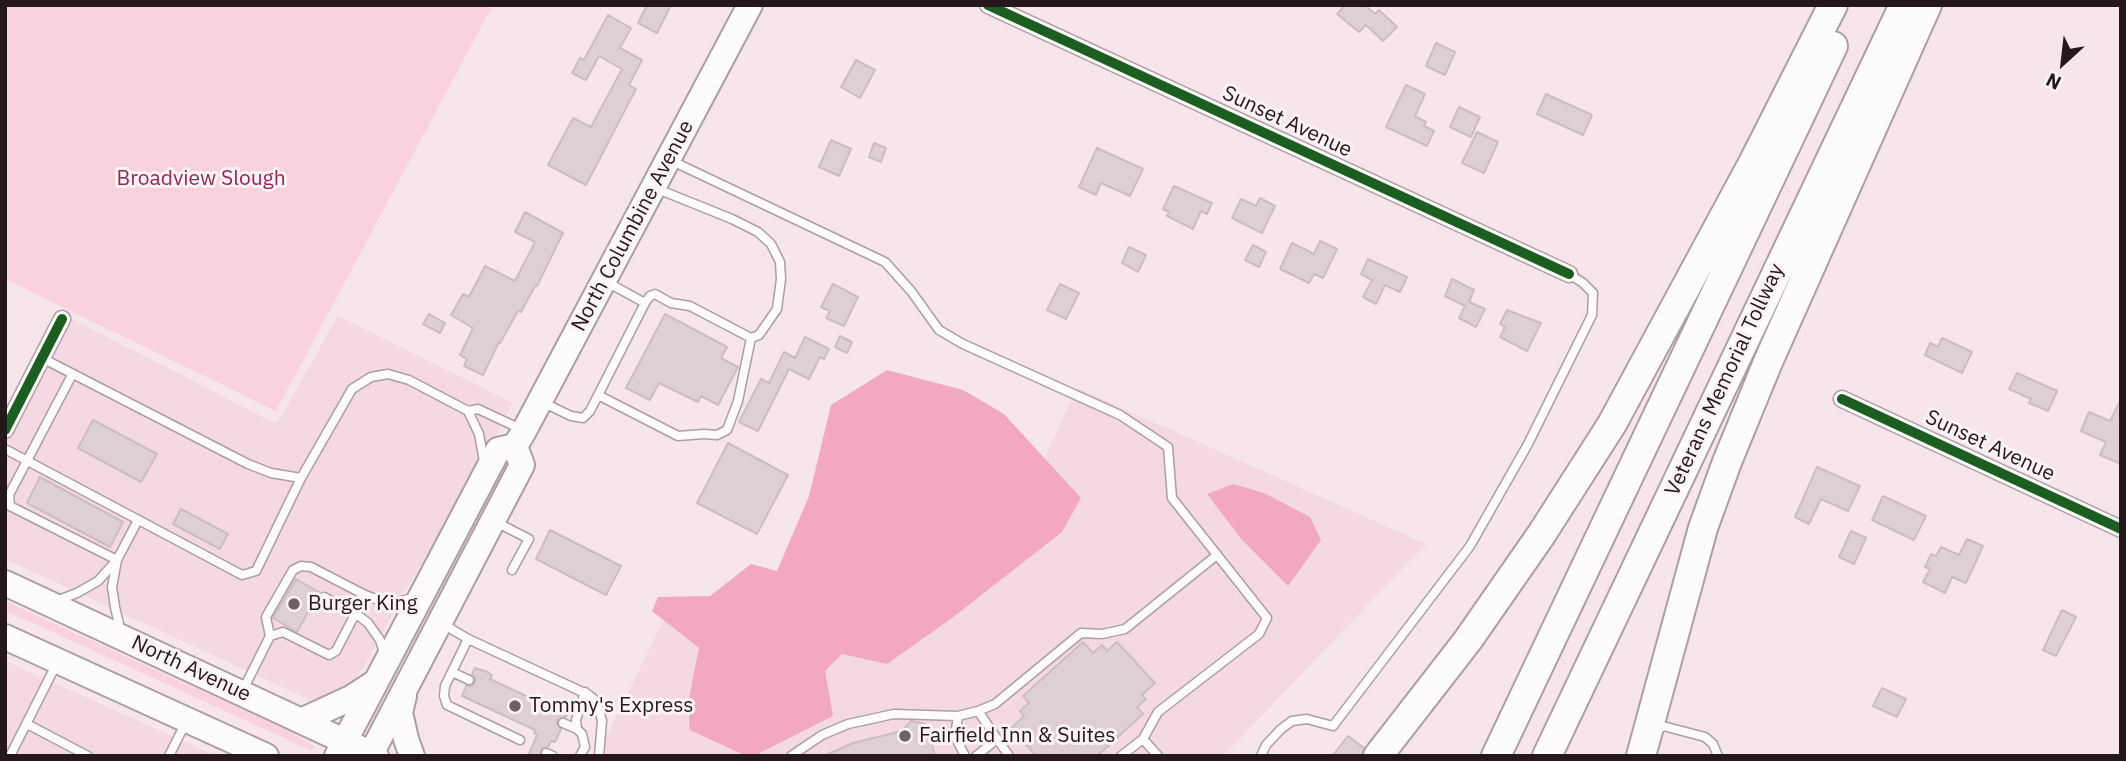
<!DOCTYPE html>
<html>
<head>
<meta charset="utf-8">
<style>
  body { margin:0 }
  #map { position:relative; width:2126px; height:761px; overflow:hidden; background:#f6e6ea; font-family:"IBM Plex Sans",sans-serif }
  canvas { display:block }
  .frame { position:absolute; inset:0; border:7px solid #25181c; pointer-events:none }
  .north { position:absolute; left:2028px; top:28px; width:70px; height:70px; -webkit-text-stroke:5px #fbf3f5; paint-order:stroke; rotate:207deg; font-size:19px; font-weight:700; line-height:28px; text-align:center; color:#25181c }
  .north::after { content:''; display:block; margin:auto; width:24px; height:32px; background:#25181c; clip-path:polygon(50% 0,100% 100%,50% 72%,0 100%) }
</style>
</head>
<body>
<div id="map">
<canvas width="2126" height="761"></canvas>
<div class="frame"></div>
<div class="north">N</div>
</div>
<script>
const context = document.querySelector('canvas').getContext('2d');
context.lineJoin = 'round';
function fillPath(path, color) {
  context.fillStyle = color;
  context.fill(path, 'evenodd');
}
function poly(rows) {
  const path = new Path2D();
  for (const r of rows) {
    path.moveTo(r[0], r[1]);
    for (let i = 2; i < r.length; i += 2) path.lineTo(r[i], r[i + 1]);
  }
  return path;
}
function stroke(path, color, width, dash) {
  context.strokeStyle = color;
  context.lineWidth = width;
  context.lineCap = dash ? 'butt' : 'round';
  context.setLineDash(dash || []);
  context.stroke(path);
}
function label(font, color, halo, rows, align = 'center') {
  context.font = font + ' "IBM Plex Sans",sans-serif';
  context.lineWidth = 6;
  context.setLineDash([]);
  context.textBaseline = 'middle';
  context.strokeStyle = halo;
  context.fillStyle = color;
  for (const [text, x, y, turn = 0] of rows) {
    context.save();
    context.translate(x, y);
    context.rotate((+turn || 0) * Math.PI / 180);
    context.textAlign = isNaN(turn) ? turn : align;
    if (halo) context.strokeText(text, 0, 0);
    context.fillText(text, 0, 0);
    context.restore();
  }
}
const built = poly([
  [338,316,513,403,471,482,402,596,364,667,341,694,319,703,308,699,5,559,5,443,70,318,277,424],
  [1078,388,1426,544,1223,756,597,756,668,611,1032,483],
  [5,661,121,713,216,756,5,756]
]);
const green = poly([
  [5,5,493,5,276,411,5,279],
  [5,601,291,732,314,746,312,751,35,624,5,612]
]);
const water = poly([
  [887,370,963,390,1004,414,1081,498,1062,532,952,618,887,664,842,654,825,671,833,716,754,756,746,756,690,730,688,703,699,648,652,611,658,597,710,596,751,564,777,571,809,496,831,405],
  [1233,484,1264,493,1310,517,1321,540,1288,586,1242,540,1207,494]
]);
const building = poly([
  [647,5,671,5,657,33,638,23,647,5],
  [1345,5,1365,5,1375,14,1379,10,1397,27,1383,41,1366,25,1359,32,1337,14,1345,5],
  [608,15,631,28,620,48,642,60,629,85,636,89,586,185,548,165,573,118,591,127,622,69,599,56,586,80,572,73,580,58,584,60,608,15],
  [1436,43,1455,52,1445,75,1426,66,1436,43],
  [856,60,875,70,860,98,841,87,856,60],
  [1406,85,1425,94,1415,116,1426,122,1424,126,1434,131,1427,146,1386,127,1406,85],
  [1546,94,1592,115,1583,135,1537,114,1546,94],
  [1459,107,1480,117,1471,137,1450,127,1459,107],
  [1477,132,1498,142,1484,173,1462,163,1477,132],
  [831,140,851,149,839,176,819,167,831,140],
  [874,143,886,148,881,162,869,157,874,143],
  [1097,148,1143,169,1130,196,1101,183,1096,195,1079,187,1097,148],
  [1174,186,1212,203,1207,214,1201,211,1193,229,1167,216,1169,212,1163,209,1174,186],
  [1260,198,1275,206,1262,233,1232,218,1241,199,1256,206,1260,198],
  [525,212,563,233,537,286,535,286,521,312,518,311,500,343,499,342,483,375,464,366,467,359,460,355,473,328,451,315,463,294,469,297,485,266,515,281,535,242,515,232,525,212],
  [1320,241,1337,249,1323,278,1314,274,1309,283,1280,269,1292,243,1314,254,1320,241],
  [1253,245,1266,252,1259,267,1245,260,1253,245],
  [1129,247,1146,255,1138,272,1122,263,1129,247],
  [1368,259,1407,277,1400,292,1385,285,1376,304,1363,297,1372,280,1361,274,1368,259],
  [1452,279,1474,290,1469,302,1485,309,1476,327,1459,318,1465,306,1445,296,1452,279],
  [833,284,858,297,844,326,826,318,830,311,821,307,833,284],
  [1060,284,1079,293,1066,319,1047,310,1060,284],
  [1507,310,1541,323,1527,351,1500,337,1505,327,1500,324,1507,310],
  [429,314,445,323,440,333,423,324,429,314],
  [665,314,727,347,721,358,738,367,718,405,701,396,698,402,659,383,650,400,626,388,665,314],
  [840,336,852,342,847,353,835,347,840,336],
  [805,337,829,349,824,359,820,357,809,379,789,369,758,431,739,422,761,379,769,383,784,352,795,358,805,337],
  [1942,338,1972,352,1962,373,1925,355,1930,343,1938,347,1942,338],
  [2017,373,2057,391,2048,411,2029,403,2031,399,2009,389,2017,373],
  [2121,399,2121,464,2100,455,2106,442,2081,431,2089,412,2110,421,2121,399],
  [93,420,157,454,141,482,78,448,93,420],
  [728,443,788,475,757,534,697,503,728,443],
  [1817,467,1860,486,1848,511,1821,499,1809,524,1795,517,1817,467],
  [40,477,123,522,110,547,27,503,40,477],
  [1883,496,1926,516,1914,540,1872,520,1883,496],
  [181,509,228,534,220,549,173,524,181,509],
  [550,530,621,566,606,595,536,559,550,530],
  [1851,531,1866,538,1854,564,1839,557,1851,531],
  [1967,539,1983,546,1966,583,1952,577,1945,593,1923,582,1930,569,1925,567,1931,554,1936,556,1941,547,1959,555,1967,539],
  [296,579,319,592,297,632,273,618,296,579],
  [2062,610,2076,617,2056,656,2043,650,2062,610],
  [1083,642,1093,653,1102,645,1107,651,1117,642,1155,683,1142,695,1146,699,1137,707,1143,714,1097,756,1036,756,1011,728,1024,716,1020,711,1029,703,1023,696,1083,642],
  [475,668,488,672,492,676,490,679,567,715,566,717,562,717,557,720,557,724,561,729,555,742,551,741,548,747,542,748,540,756,528,756,537,735,534,733,535,730,462,696,466,686,472,686,475,682,475,677,472,674,475,668],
  [1882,688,1906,699,1897,717,1873,706,1882,688],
  [911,721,926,724,935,756,824,756,853,743,902,731,911,721],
  [1348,736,1364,748,1362,756,1332,756,1348,736]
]);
const service = poly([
  [672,161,885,262,911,291,939,330,963,344,1120,415,1168,447,1172,498,1267,618,1259,634,1158,712,1143,739,1121,756],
  [605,281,645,303],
  [42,358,248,464,271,473,301,478,352,389,371,377,388,374,409,380,468,411,479,434,484,461],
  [72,375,9,495,10,506,117,560,138,520],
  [598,395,678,436,704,434,717,435,727,430,738,401,751,338],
  [542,402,571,416,583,418,590,411,645,303,650,296,655,294,671,303,690,306,751,338,759,335,777,309,781,279,780,262,771,244,758,232,732,219,655,188],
  [468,411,478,409,523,430],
  [5,449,242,575,256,571,301,478],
  [496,522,529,539,512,570],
  [117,560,112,587,115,607,121,633],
  [324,597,355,613,368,623,380,640,385,656],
  [56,601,77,593,98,581,117,560],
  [443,624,468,639,589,695,597,702,602,721,599,756],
  [270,636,266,617,293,570,301,566,311,567,365,595,389,604,413,598],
  [468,639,445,686,444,696,447,705,520,740],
  [452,672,469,680],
  [243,690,270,636,283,632,329,655,336,651,365,595],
  [978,711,995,704,1081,633,1102,634,1125,629,1217,555],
  [563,723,577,729,582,734,585,747,580,756],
  [27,724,88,756],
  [577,729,576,720,585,692],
  [1656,732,1663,726,1705,737,1713,744,1718,756],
  [1143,739,1158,756],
  [546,753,553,756],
  [10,756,57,663],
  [169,756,186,722],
  [791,756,822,735,848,724,894,714,958,716],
  [965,756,955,736,958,716,978,711,1009,756],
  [976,756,996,740],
  [1261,756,1266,745,1281,729,1292,721,1307,719,1333,726,1470,546,1528,444,1592,315,1593,293,1583,283,1569,274]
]);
const minor = poly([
  [988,5,1569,274],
  [1842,399,2121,529],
  [5,430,62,319]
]);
const primary = poly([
  [5,583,376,756],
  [5,637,266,756],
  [404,696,400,713,406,739,412,756],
  [301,721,351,698,374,683],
  [337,756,498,450,515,446,524,431,750,5],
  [370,756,522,465,515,446]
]);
const motorway = poly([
  [1378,756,1468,640,1541,535,1612,424,1753,163,1833,5],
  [1496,756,1833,46],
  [1547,756,1904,5],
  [1641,756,1703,528,1727,462,1768,362,1927,5]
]);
const cycleway = poly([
  [988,5,1569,274],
  [1842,399,2121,529],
  [5,430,62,319]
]);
const markers = [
  [294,604,7,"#6e6064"],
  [515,706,7,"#6e6064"],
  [905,736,7,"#6e6064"]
];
const streetNames = [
  ["Sunset Avenue",1287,122,25],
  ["North Columbine Avenue",633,226,-62],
  ["Veterans Memorial Tollway",1725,380,-65],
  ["Sunset Avenue",1990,446,25],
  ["North Avenue",191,669,25]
];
const parkNames = [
  ["Broadview Slough",201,179]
];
const poiNames = [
  ["Burger King",308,604],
  ["Tommy's Express",529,706],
  ["Fairfield Inn & Suites",919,736]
];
fillPath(built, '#f4d9e0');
fillPath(green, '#fad2dd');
fillPath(water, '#f1a8c0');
fillPath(building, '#ddcfd3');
stroke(building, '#cbbdc1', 2);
stroke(service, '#ac9ea2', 11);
stroke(minor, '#ac9ea2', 19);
stroke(primary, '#ac9ea2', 28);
stroke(motorway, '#ac9ea2', 32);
stroke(service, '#fefbfc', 8);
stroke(minor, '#fefbfc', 16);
stroke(primary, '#fefbfc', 24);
stroke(motorway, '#fefbfc', 28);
stroke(cycleway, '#1b5e20', 10);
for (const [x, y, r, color] of markers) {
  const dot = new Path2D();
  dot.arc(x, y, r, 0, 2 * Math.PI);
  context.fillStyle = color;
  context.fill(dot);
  stroke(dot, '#fbf3f5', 2.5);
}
label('21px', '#25181c', '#fbf3f5', streetNames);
label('21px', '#952655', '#fbf3f5', parkNames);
label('21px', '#25181c', '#fbf3f5', poiNames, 'left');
</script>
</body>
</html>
